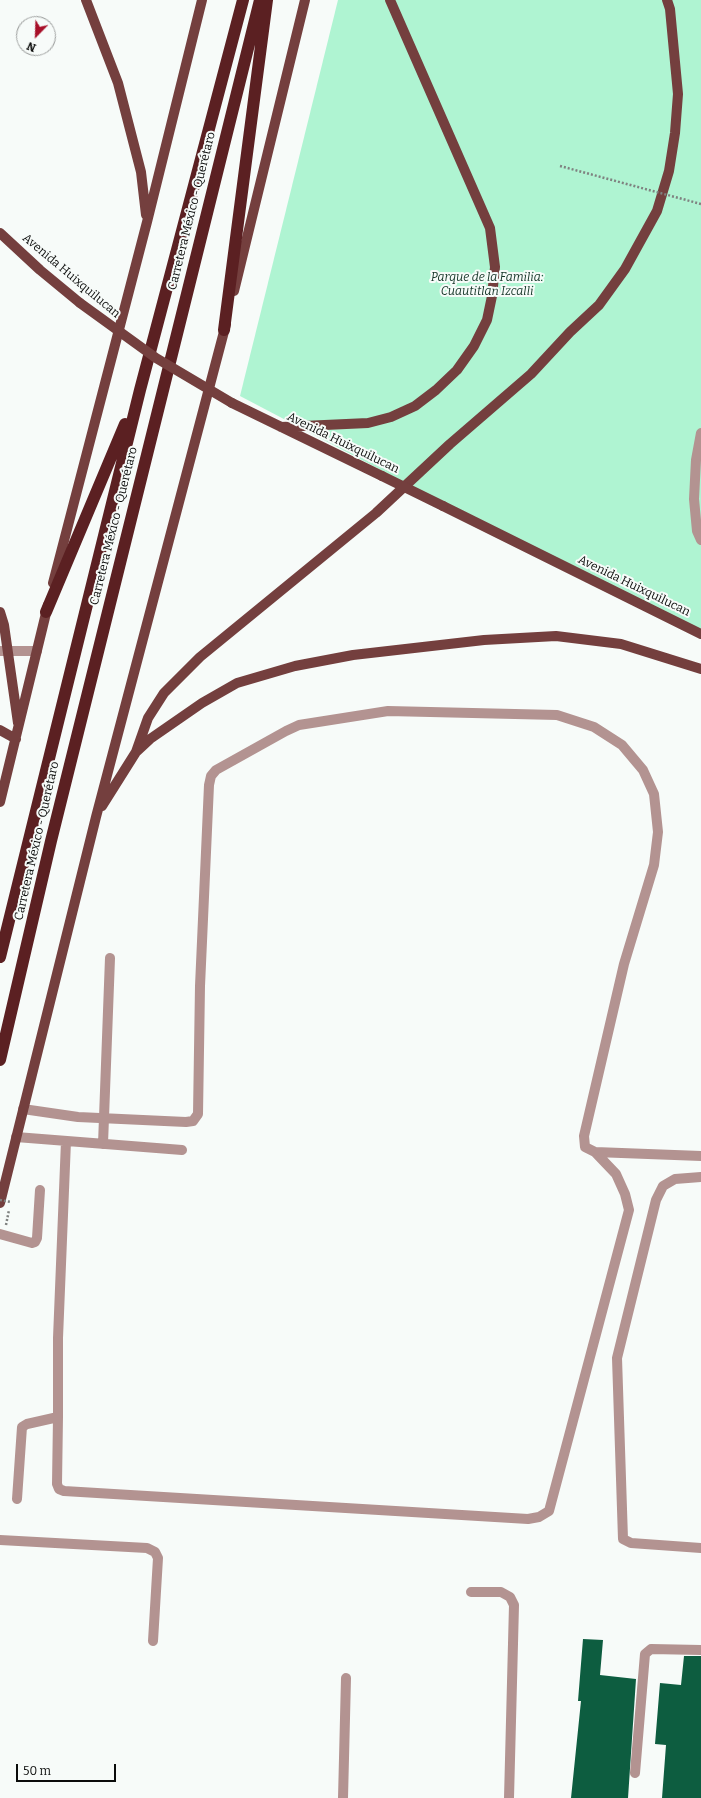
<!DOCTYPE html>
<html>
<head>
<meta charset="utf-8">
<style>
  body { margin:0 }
  #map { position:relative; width:701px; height:1798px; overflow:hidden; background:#f7fbf9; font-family:Bitter,serif }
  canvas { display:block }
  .north { position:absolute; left:16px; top:16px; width:40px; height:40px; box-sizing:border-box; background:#f7fbf9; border:1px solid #999b9a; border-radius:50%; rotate:203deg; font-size:11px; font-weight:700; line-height:16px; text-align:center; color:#0b0c0b }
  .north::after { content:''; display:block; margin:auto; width:14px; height:18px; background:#a81029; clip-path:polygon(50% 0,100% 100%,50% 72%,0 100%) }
  .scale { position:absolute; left:16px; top:1764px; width:100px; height:18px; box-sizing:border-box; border:2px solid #0b0c0b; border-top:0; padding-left:5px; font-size:12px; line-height:14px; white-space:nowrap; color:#0b0c0b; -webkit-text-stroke:3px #f7fbf9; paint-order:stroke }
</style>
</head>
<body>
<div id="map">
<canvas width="701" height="1798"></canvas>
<div class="north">N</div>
<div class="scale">50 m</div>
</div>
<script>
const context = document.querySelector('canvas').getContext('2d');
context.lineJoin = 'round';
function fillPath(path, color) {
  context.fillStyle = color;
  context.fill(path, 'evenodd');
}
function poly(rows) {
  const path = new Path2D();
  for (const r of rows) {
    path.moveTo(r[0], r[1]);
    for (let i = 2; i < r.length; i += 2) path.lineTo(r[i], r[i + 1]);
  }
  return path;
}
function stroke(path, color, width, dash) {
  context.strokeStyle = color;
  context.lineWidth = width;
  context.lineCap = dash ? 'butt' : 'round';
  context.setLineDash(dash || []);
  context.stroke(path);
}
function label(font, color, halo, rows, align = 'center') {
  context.font = font + ' Bitter,serif';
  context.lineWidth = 4;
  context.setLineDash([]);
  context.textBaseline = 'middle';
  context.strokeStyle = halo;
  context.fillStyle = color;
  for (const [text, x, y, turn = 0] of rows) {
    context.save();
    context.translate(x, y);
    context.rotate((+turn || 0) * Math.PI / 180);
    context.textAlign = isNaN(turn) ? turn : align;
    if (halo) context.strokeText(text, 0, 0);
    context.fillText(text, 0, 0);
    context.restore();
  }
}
const green = poly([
  [338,0,701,0,701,638,240,396]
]);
const building = poly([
  [583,1639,603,1640,600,1675,636,1679,628,1798,571,1798,581,1701,578,1701],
  [684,1656,701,1656,701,1798,662,1798,666,1745,655,1744,660,1683,681,1685]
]);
const path = poly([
  [6,1225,9,1210]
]);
const minor = poly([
  [701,433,696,460,694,499,697,531,701,540],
  [0,651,37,651],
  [23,1109,78,1117,186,1122,193,1121,198,1114,200,986,209,785,211,776,216,770,286,731,299,725,388,711,557,715,594,727,622,745,643,770,654,794,658,832,654,865,624,964,584,1136,585,1147,595,1152,701,1156],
  [16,1137,182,1150],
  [103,1144,110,958],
  [701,1177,675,1179,663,1186,656,1200,617,1358,623,1539,631,1543,701,1548],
  [0,1234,32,1243,35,1242,37,1238,40,1190],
  [58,1417,57,1484,59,1489,64,1491,528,1519,539,1517,549,1511,629,1210,625,1194,616,1174,595,1152],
  [17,1499,22,1427,27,1424,58,1417,58,1338,66,1141],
  [0,1540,147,1548,155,1552,158,1558,153,1641],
  [471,1592,501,1592,510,1597,514,1605,509,1798],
  [635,1773,645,1654,651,1649,701,1650],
  [343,1798,346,1678]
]);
const major = poly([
  [86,0,118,83,141,172,146,215],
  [0,233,40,270,80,303],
  [234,291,305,0],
  [232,403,382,476],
  [281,427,368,423,391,417,415,406,436,390,457,370,474,346,487,320,492,296,495,267,490,228,390,0],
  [443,506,701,634],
  [53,583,147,222,202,0],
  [0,612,4,625,18,723],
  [0,730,16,739],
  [136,752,148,718,164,693,200,657,376,513,450,444,531,374,570,332,599,305,625,269,657,211,669,171,675,133,678,94,670,9,667,0],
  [0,802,48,605],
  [102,806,136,752,150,739,202,703,237,683,295,666,353,655,484,640,556,636,621,644,701,669],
  [0,1203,96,817,226,324]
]);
const highway = poly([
  [224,330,267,0],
  [46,612,125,424],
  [0,957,140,390,243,0],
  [0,1060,51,841,260,0]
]);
const pathBridge = poly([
  [560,166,701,204],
  [0,1200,11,1202]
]);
const majorBridge = poly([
  [80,303,156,358,232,403],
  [382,476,443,506]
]);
const streetNames = [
  ["Carretera México - Querétaro",192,211,-76],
  ["Avenida Huixquilucan",71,276,40],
  ["Avenida Huixquilucan",343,443,26],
  ["Carretera México - Querétaro",114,526,-76],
  ["Avenida Huixquilucan",634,586,26],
  ["Carretera México - Querétaro",37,841,-77]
];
const parkNames = [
  ["Parque de la Familia:",487,278],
  ["Cuautitlan Izcalli",487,292]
];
fillPath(green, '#aff4d2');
fillPath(building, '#0d5d40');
stroke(path, '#7f8280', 2.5, [2, 2]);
stroke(minor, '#b39391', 10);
stroke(major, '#743f3e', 10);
stroke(highway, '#5b2022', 12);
stroke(pathBridge, '#7f8280', 2.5, [2, 2]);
stroke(majorBridge, '#743f3e', 10);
label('12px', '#0b0c0b', '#f7fbf9', streetNames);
label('italic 12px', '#133426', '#f7fbf9', parkNames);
</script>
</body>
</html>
